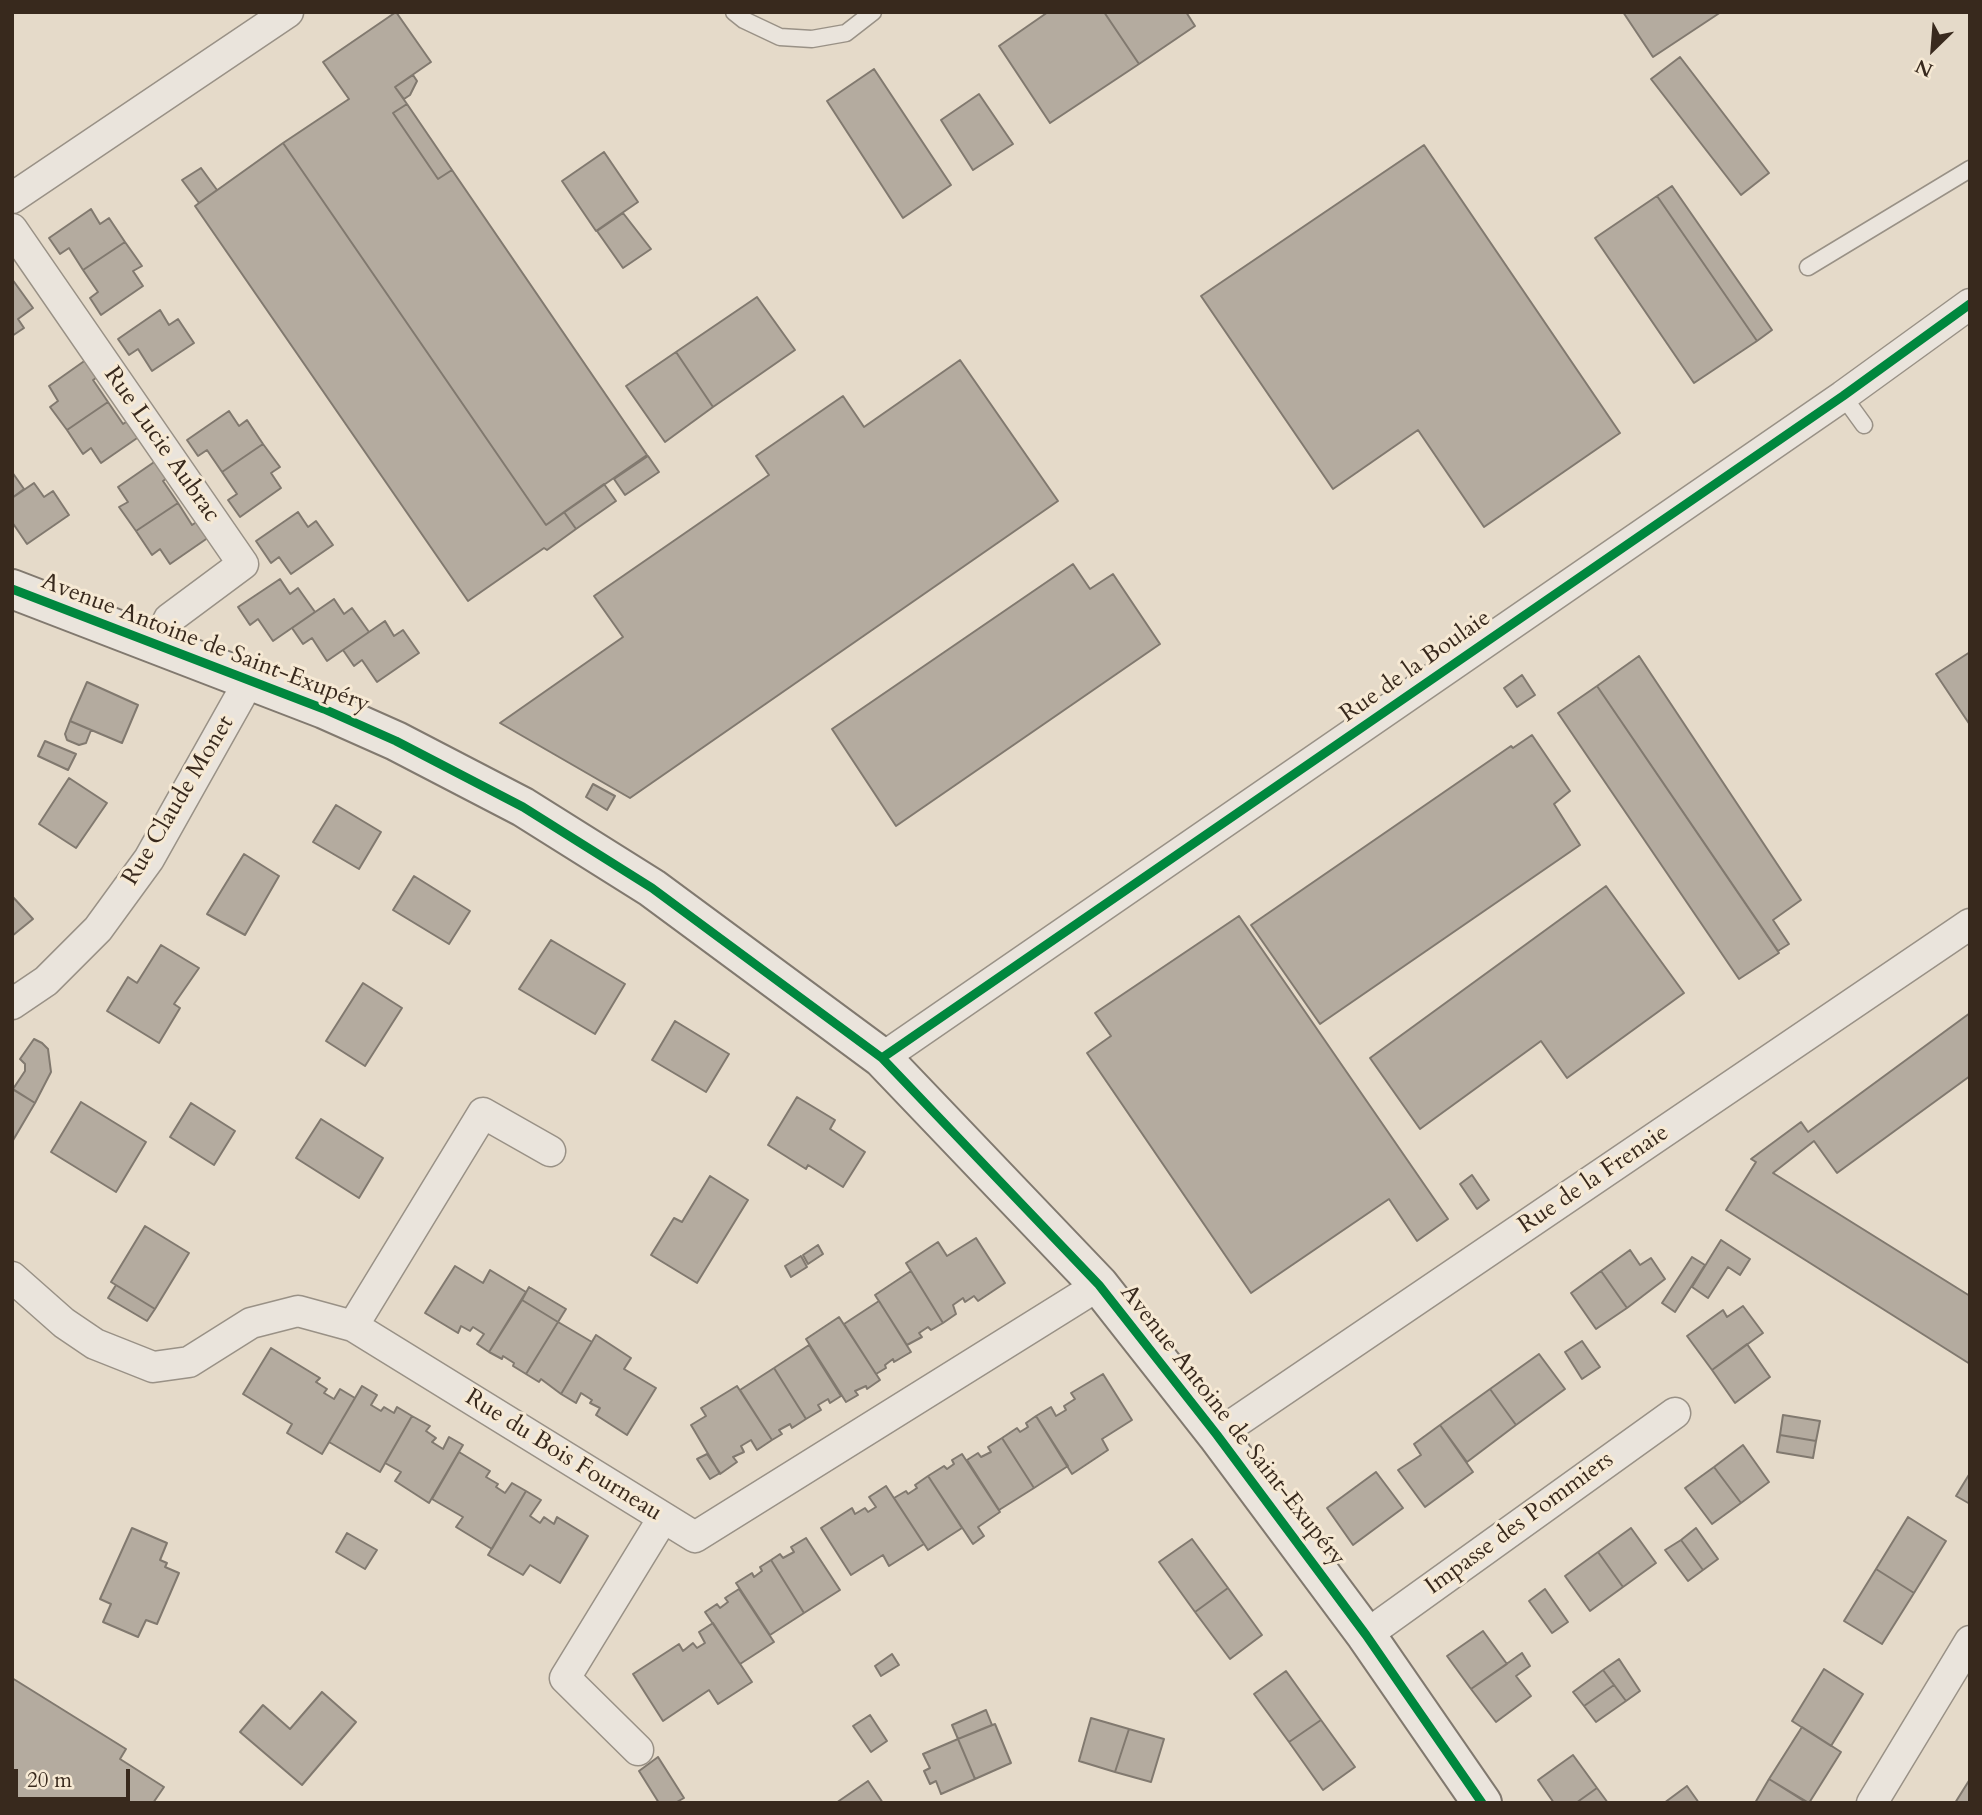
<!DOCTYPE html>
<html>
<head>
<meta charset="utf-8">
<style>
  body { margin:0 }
  #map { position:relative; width:1982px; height:1815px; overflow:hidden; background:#e5dac9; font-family:Cardo,serif }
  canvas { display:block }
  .frame { position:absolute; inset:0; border:14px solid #38291d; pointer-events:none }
  .north { position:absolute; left:1898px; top:14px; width:70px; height:70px; -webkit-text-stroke:5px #f6e9d4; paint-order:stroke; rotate:205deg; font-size:19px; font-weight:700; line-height:28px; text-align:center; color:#38291d }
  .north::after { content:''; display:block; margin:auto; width:24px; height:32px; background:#38291d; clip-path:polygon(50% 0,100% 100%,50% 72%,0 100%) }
  .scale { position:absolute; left:14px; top:1769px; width:116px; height:32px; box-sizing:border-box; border:4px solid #38291d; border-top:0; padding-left:9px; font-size:21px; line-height:24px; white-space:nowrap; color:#38291d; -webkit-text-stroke:5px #f6e9d4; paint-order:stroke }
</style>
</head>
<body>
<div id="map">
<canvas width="1982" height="1815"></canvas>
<div class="frame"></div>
<div class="north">N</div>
<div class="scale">20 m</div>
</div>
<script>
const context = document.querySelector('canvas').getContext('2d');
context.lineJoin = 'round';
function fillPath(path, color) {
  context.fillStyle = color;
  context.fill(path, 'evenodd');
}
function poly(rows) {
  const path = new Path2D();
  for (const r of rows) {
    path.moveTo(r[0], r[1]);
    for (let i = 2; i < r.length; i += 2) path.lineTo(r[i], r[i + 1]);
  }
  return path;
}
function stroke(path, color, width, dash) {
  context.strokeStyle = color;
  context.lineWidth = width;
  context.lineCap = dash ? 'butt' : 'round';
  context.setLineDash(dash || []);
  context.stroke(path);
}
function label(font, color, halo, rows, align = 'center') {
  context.font = font + ' Cardo,serif';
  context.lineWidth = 6;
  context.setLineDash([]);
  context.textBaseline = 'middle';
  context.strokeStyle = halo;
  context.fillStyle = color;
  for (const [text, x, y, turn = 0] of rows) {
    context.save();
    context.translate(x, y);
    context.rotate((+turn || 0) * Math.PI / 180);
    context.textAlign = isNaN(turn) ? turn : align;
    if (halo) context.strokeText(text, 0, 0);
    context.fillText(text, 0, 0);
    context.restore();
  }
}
const building = poly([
  [396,12,431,62,395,87,407,104,393,113,438,179,452,170,647,455,546,525,283,143,349,99,323,62,396,12],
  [1048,12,1104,12,1139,64,1050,123,999,46,1048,12],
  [1104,12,1186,12,1195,26,1139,64,1104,12],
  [1623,12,1721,12,1653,57,1623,12],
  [1680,57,1769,173,1741,195,1651,79,1680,57],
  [874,69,951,185,903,218,827,101,874,69],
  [413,75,417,81,410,95,404,99,395,87,413,75],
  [979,94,1013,144,973,170,941,120,979,94],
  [407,104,452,170,438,179,393,113,407,104],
  [283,143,546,525,564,512,576,529,547,550,544,548,468,601,195,206,283,143],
  [1424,145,1620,433,1484,527,1418,430,1333,489,1201,296,1424,145],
  [604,152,638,202,596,231,562,181,604,152],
  [201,168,217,190,199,203,182,180,201,168],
  [1672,186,1772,330,1757,341,1657,196,1672,186],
  [1657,196,1757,341,1694,383,1595,238,1657,196],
  [91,209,100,224,109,218,125,242,83,270,69,248,60,254,49,238,91,209],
  [623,213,651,249,623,268,597,231,623,213],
  [125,242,142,266,133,271,143,286,101,315,90,298,98,292,83,270,125,242],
  [12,279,33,308,18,319,24,328,12,336,12,279],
  [757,297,795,350,713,407,676,352,757,297],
  [160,310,169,325,178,319,194,343,152,371,138,349,129,355,118,339,160,310],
  [676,352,713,407,665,442,626,386,676,352],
  [90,357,102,374,93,380,108,402,67,430,50,407,58,401,49,386,90,357],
  [960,360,1058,501,630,798,500,723,623,637,594,596,769,475,756,456,843,396,864,427,960,360],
  [108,402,123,424,132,418,143,434,101,463,91,448,83,454,67,430,108,402],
  [229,411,239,426,247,420,263,444,222,472,207,450,198,456,187,440,229,411],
  [263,444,280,467,271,473,281,488,240,517,228,500,237,494,222,472,263,444],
  [648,456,659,472,625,495,614,479,648,456],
  [160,458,171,475,163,481,178,503,136,531,119,507,128,502,118,487,160,458],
  [12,472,24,489,12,498,12,472],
  [34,483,44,497,53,491,69,515,27,544,12,522,12,498,34,483],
  [604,484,616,501,576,529,564,512,604,484],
  [178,503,192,525,201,519,212,535,170,564,160,549,152,555,136,531,178,503],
  [298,512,308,527,316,521,333,545,291,574,279,557,271,563,256,541,298,512],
  [1073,564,1090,589,1113,574,1160,644,896,826,832,729,1073,564],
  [280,579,290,594,298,588,315,612,273,641,258,619,250,625,238,607,280,579],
  [334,599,344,614,352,608,369,632,327,661,312,638,303,644,292,628,334,599],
  [385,621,394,636,403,630,419,653,377,682,362,660,354,666,343,650,385,621],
  [1970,652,1970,725,1936,674,1970,652],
  [1639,656,1801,900,1773,920,1789,944,1778,951,1597,686,1639,656],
  [1522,675,1535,695,1517,707,1504,688,1522,675],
  [87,682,138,705,122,743,70,721,87,682],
  [1597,686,1779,953,1739,979,1558,713,1597,686],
  [70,721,91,730,86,743,79,745,67,740,65,734,70,721],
  [1532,735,1570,791,1554,804,1580,845,1320,1024,1251,925,1511,746,1513,748,1532,735],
  [45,741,76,754,68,770,38,756,45,741],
  [69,778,107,803,76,848,39,824,69,778],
  [593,784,615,796,607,810,586,797,593,784],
  [336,805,381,832,359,869,313,842,336,805],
  [244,854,279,876,245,935,207,914,244,854],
  [414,876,470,911,449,944,393,910,414,876],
  [1606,886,1684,993,1567,1078,1541,1041,1420,1129,1370,1058,1606,886],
  [12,896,33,919,12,936,12,896],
  [1239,916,1448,1219,1417,1241,1389,1199,1251,1293,1087,1053,1111,1036,1095,1013,1239,916],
  [551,940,625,984,595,1034,519,989,551,940],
  [161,945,199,968,174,1004,180,1008,159,1043,107,1011,128,977,137,983,161,945],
  [363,983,402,1008,365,1066,326,1041,363,983],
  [1970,1013,1970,1076,1837,1173,1814,1141,1773,1173,1970,1296,1970,1364,1726,1210,1756,1162,1751,1159,1801,1122,1808,1132,1970,1013],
  [675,1021,729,1054,706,1092,652,1060,675,1021],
  [34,1039,42,1043,48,1049,51,1072,35,1103,13,1089,25,1071,25,1064,20,1059,34,1039],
  [12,1089,35,1103,12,1142,12,1089],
  [797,1097,835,1120,830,1129,865,1152,843,1187,808,1165,806,1169,768,1145,797,1097],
  [81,1102,146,1142,116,1192,51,1152,81,1102],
  [191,1103,235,1131,214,1165,170,1137,191,1103],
  [321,1119,383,1158,359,1198,296,1158,321,1119],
  [1472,1175,1489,1200,1477,1209,1460,1184,1472,1175],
  [710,1176,748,1200,697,1283,651,1255,674,1218,682,1222,710,1176],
  [145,1226,189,1253,155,1309,111,1282,145,1226],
  [976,1238,1005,1283,978,1301,974,1296,965,1302,963,1298,953,1305,956,1314,943,1323,906,1263,938,1242,947,1256,976,1238],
  [1721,1240,1750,1259,1740,1275,1728,1267,1708,1298,1692,1287,1721,1240],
  [818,1245,823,1254,808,1264,803,1255,818,1245],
  [1630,1250,1640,1265,1651,1258,1665,1279,1627,1308,1601,1271,1630,1250],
  [801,1256,807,1267,791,1277,785,1266,801,1256],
  [1692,1257,1705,1265,1675,1312,1662,1303,1692,1257],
  [455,1266,483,1283,490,1270,526,1292,489,1352,477,1344,484,1334,473,1327,470,1331,461,1326,458,1333,425,1313,455,1266],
  [911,1271,943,1323,931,1330,928,1327,919,1333,922,1337,907,1345,875,1295,911,1271],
  [1601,1271,1627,1308,1596,1329,1571,1293,1601,1271],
  [116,1285,155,1309,147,1321,108,1298,116,1285],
  [529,1287,566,1309,558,1322,522,1300,529,1287],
  [522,1300,558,1322,526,1374,513,1366,514,1363,503,1356,502,1359,489,1352,522,1300],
  [879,1301,911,1352,894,1362,893,1359,885,1365,886,1368,876,1374,844,1324,879,1301],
  [1743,1306,1763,1333,1712,1370,1687,1336,1723,1310,1727,1317,1743,1306],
  [839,1317,880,1380,867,1389,866,1386,855,1391,858,1395,846,1402,806,1339,839,1317],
  [558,1322,592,1342,561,1394,541,1379,539,1382,526,1374,558,1322],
  [596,1335,631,1358,624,1369,656,1388,627,1435,596,1415,600,1408,590,1403,592,1400,581,1393,576,1403,561,1394,596,1335],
  [1582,1341,1600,1367,1582,1379,1565,1352,1582,1341],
  [1747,1344,1770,1377,1735,1403,1712,1370,1747,1344],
  [809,1345,841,1396,830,1403,828,1399,818,1405,821,1410,806,1419,774,1368,809,1345],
  [271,1348,320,1378,316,1382,327,1389,324,1393,334,1399,340,1389,355,1398,322,1454,287,1433,292,1424,243,1394,271,1348],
  [1539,1354,1565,1389,1516,1425,1490,1389,1539,1354],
  [774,1368,806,1419,792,1428,790,1424,779,1430,782,1434,772,1440,740,1390,774,1368],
  [1103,1374,1132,1420,1102,1439,1108,1450,1072,1474,1036,1416,1051,1407,1056,1416,1066,1410,1064,1406,1075,1399,1071,1393,1103,1374],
  [362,1386,377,1395,371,1405,381,1411,384,1407,394,1413,397,1407,412,1416,380,1472,329,1442,362,1386],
  [737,1386,772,1440,757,1450,751,1440,741,1446,744,1452,733,1457,737,1462,720,1474,691,1425,706,1416,701,1408,737,1386],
  [1490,1389,1516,1425,1467,1462,1440,1425,1490,1389],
  [1783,1415,1820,1421,1816,1441,1780,1435,1783,1415],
  [412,1416,430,1426,426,1431,436,1438,432,1442,443,1449,449,1437,463,1445,429,1503,395,1481,401,1472,385,1463,412,1416],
  [1036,1416,1068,1466,1034,1488,1002,1438,1017,1428,1020,1432,1028,1427,1026,1423,1036,1416],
  [1440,1425,1473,1472,1425,1507,1398,1470,1421,1455,1414,1444,1440,1425],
  [1780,1435,1816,1441,1813,1458,1777,1452,1780,1435],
  [1002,1438,1034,1488,999,1510,967,1460,978,1453,981,1457,991,1452,988,1447,1002,1438],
  [1743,1445,1769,1482,1741,1503,1714,1467,1743,1445],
  [459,1452,490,1471,486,1477,498,1484,496,1487,505,1493,512,1483,526,1491,492,1549,456,1527,463,1517,432,1499,459,1452],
  [707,1454,720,1473,710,1479,697,1459,707,1454],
  [962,1454,1000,1512,978,1527,984,1536,973,1544,928,1476,944,1466,947,1469,954,1464,952,1460,962,1454],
  [1714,1467,1741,1503,1712,1524,1685,1488,1714,1467],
  [1376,1472,1403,1508,1353,1545,1327,1508,1376,1472],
  [1970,1473,1970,1504,1956,1496,1970,1473],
  [928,1476,962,1528,928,1550,894,1498,906,1491,908,1494,917,1488,915,1485,928,1476],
  [886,1486,924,1544,889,1566,883,1555,851,1575,821,1528,852,1508,855,1514,865,1508,868,1512,876,1507,869,1497,886,1486],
  [526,1491,541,1500,530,1516,540,1523,544,1517,554,1524,557,1517,588,1536,560,1583,530,1565,523,1575,488,1555,526,1491],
  [1908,1517,1946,1541,1914,1593,1876,1569,1908,1517],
  [132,1528,167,1543,160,1560,167,1563,165,1567,179,1573,157,1624,146,1620,138,1637,103,1622,111,1604,100,1599,132,1528],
  [1631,1528,1656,1563,1623,1587,1598,1552,1631,1528],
  [1696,1528,1718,1559,1703,1570,1681,1540,1696,1528],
  [347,1533,377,1550,365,1569,336,1552,347,1533],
  [806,1538,840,1590,804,1613,771,1560,780,1554,783,1558,794,1552,791,1547,806,1538],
  [1192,1539,1228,1588,1195,1612,1159,1562,1192,1539],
  [1681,1540,1703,1570,1688,1581,1665,1550,1681,1540],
  [1598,1552,1623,1587,1590,1611,1565,1576,1598,1552],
  [771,1560,804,1613,770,1635,736,1583,752,1573,754,1577,762,1571,760,1567,771,1560],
  [1876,1569,1914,1593,1882,1644,1844,1621,1876,1569],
  [1228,1588,1262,1635,1230,1659,1195,1612,1228,1588],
  [739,1589,774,1642,740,1664,705,1612,717,1604,720,1608,728,1602,725,1598,739,1589],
  [1545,1589,1568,1622,1552,1633,1529,1601,1545,1589],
  [713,1623,752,1682,718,1704,709,1690,663,1721,633,1674,679,1644,683,1651,693,1643,697,1648,705,1643,699,1632,713,1623],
  [1483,1631,1507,1664,1471,1689,1447,1656,1483,1631],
  [1522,1653,1530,1666,1516,1676,1531,1696,1496,1722,1471,1689,1522,1653],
  [892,1654,899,1665,881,1676,875,1666,892,1654],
  [1619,1659,1640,1691,1626,1701,1603,1670,1619,1659],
  [1824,1669,1863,1694,1831,1746,1792,1721,1824,1669],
  [1603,1670,1614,1685,1584,1706,1573,1692,1603,1670],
  [1286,1671,1321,1720,1289,1742,1254,1694,1286,1671],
  [12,1678,126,1749,120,1759,164,1787,153,1803,12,1803,12,1678],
  [1614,1685,1626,1701,1596,1722,1584,1706,1614,1685],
  [322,1692,356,1722,302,1785,240,1732,263,1705,290,1729,322,1692],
  [986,1710,992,1725,958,1739,952,1725,986,1710],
  [870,1715,887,1741,871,1752,853,1726,870,1715],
  [1091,1718,1129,1729,1115,1772,1079,1761,1091,1718],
  [1321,1720,1355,1767,1323,1790,1289,1742,1321,1720],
  [995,1724,1011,1763,975,1779,958,1739,995,1724],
  [1802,1727,1841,1752,1809,1803,1769,1779,1802,1727],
  [1129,1729,1164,1739,1151,1782,1115,1772,1129,1729],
  [958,1739,975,1779,941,1794,936,1781,930,1784,924,1771,930,1768,923,1754,958,1739],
  [1573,1755,1597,1788,1576,1803,1554,1803,1538,1780,1573,1755],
  [658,1757,684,1798,675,1803,659,1803,639,1771,658,1757],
  [1769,1779,1807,1803,1755,1803,1769,1779],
  [1970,1779,1970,1803,1955,1803,1970,1779],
  [868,1781,883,1803,836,1803,868,1781],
  [1687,1786,1699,1803,1664,1803,1687,1786],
  [1597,1788,1608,1803,1576,1803,1597,1788]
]);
const lane = poly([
  [734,12,744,20,780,37,812,39,846,33,873,12],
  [1808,267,1970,169],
  [1843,396,1864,425]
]);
const street = poly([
  [12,198,288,12],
  [12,229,243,564,169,619,158,644],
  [12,1004,46,981,98,929,149,859,240,697,248,679],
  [882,1058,1843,396,1970,304],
  [12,1277,64,1323,95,1344,153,1367,189,1362,251,1323,298,1311,353,1326,695,1537,1099,1285],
  [353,1326,483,1113,550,1151],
  [1217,1435,1970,924],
  [1366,1635,1675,1413],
  [638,1750,565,1678,663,1518],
  [1872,1803,1970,1641]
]);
const secondary = poly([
  [12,589,324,709,396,741,523,807,652,888,882,1058,1099,1285,1217,1435,1366,1635,1482,1803]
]);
const cycleway = poly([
  [12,589,324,709,396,741,523,807,652,888,882,1058,1099,1285,1217,1435,1366,1635,1482,1803],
  [882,1058,1843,396,1970,304]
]);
const streetNames = [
  ["Rue Lucie Aubrac",161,445,55],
  ["Avenue Antoine de Saint-Exupéry",205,644,21],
  ["Rue de la Boulaie",1416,667,-35],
  ["Rue Claude Monet",179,801,-59],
  ["Rue de la Frenaie",1594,1180,-34],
  ["Avenue Antoine de Saint-Exupéry",1232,1426,52],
  ["Rue du Bois Fourneau",563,1456,32],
  ["Impasse des Pommiers",1520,1524,-36]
];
fillPath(building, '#b4ab9f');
stroke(building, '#81796f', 2);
stroke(lane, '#999186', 19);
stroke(street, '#999186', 33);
stroke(secondary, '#81796f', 42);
stroke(lane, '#eae4dc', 16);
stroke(street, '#eae4dc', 30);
stroke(secondary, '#eae4dc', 38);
stroke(cycleway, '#00873e', 9);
label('24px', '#38291d', '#f6e9d4', streetNames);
</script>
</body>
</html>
